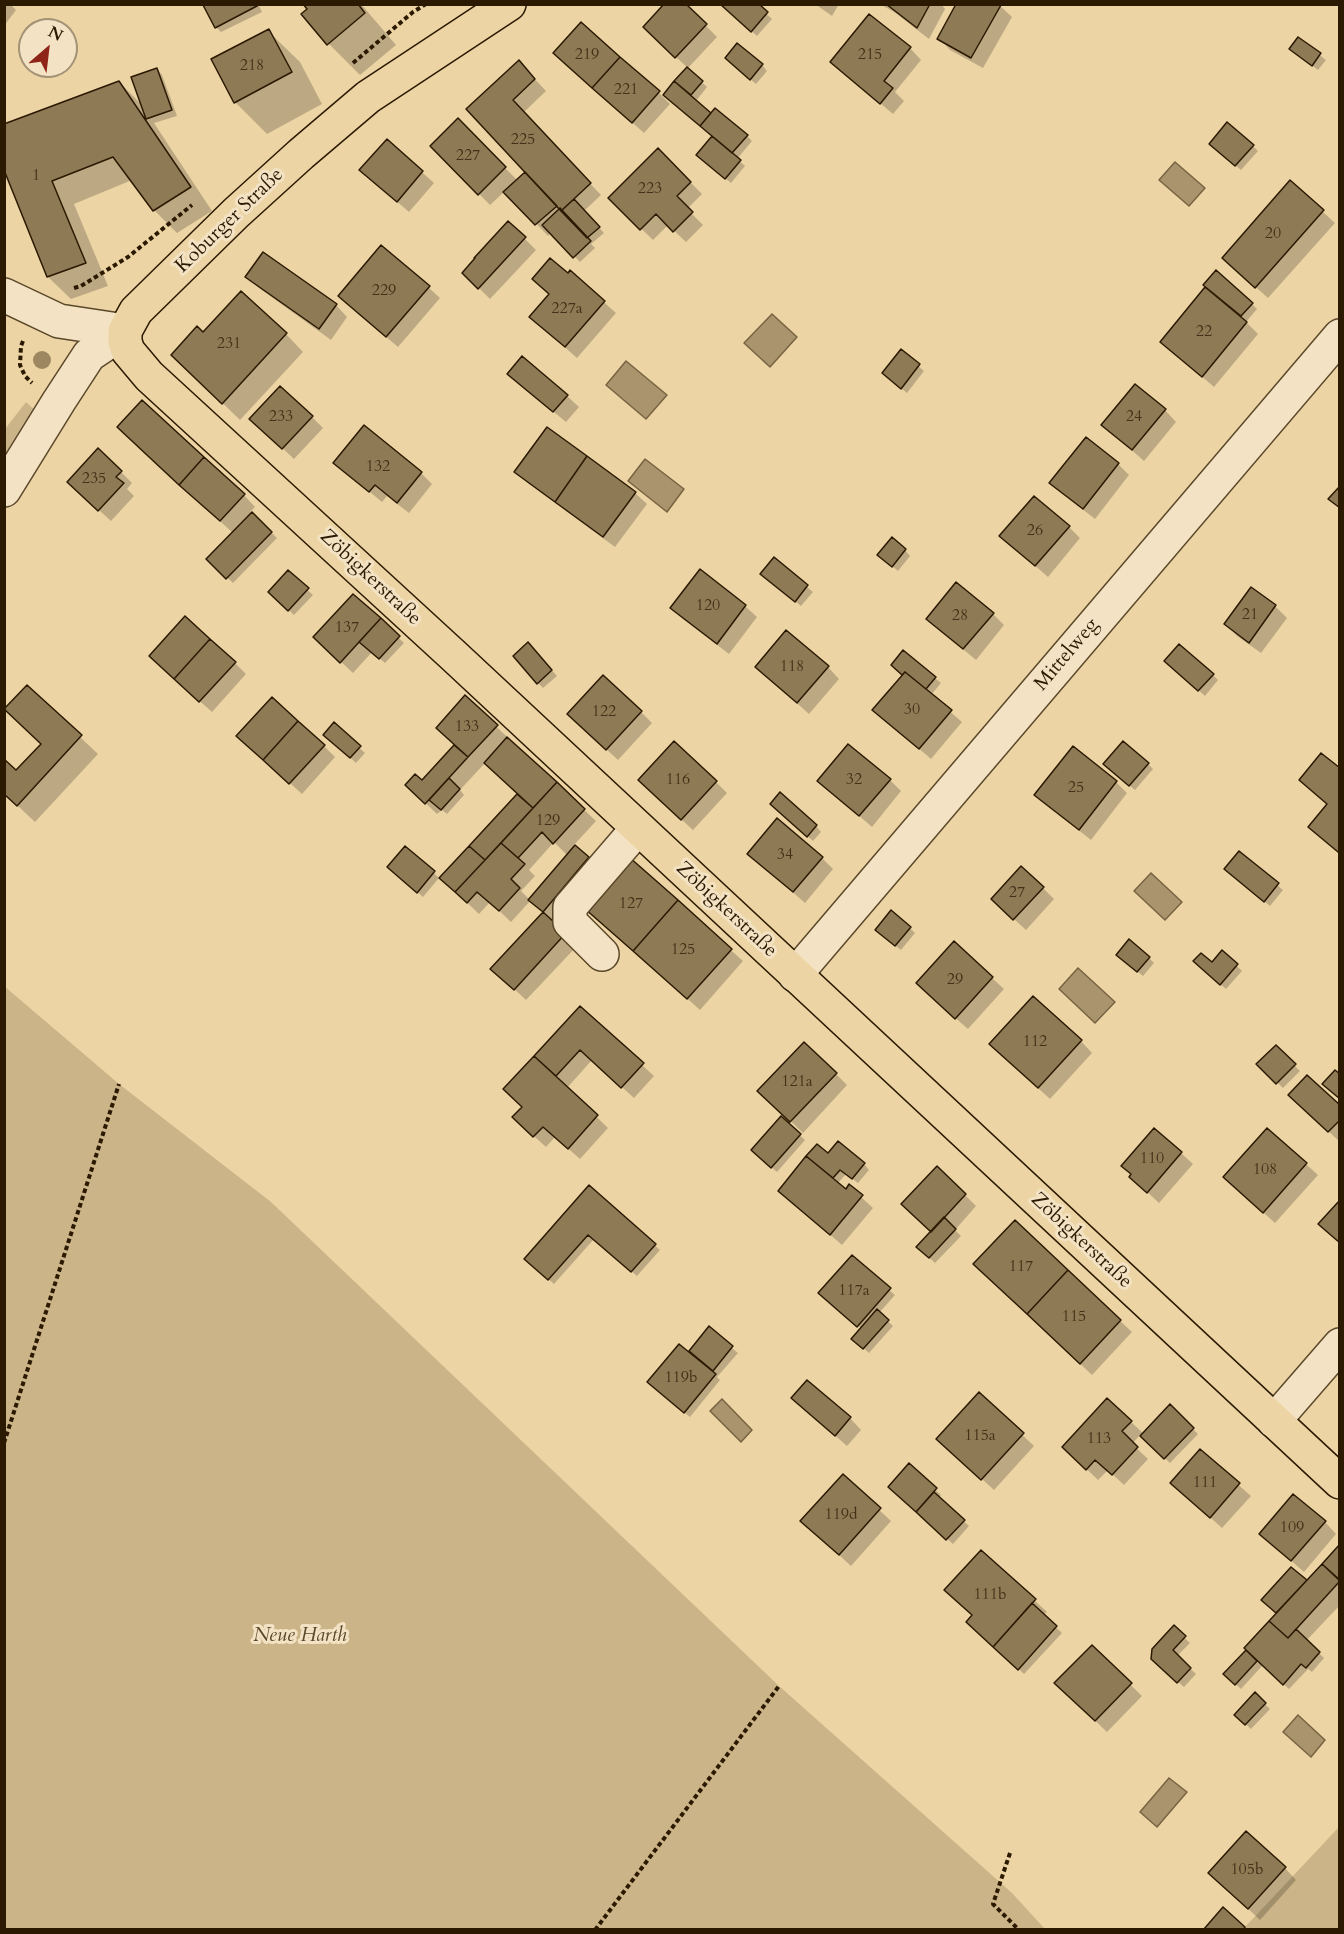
<!DOCTYPE html>
<html>
<head>
<meta charset="utf-8">
<style>
  body { margin:0 }
  #map { position:relative; width:1344px; height:1934px; overflow:hidden; background:#ecd4a4; font-family:Cardo,serif }
  canvas { display:block }
  .frame { position:absolute; inset:0; border:6px solid #2b1902; pointer-events:none }
  .north { position:absolute; left:18px; top:18px; width:60px; height:60px; box-sizing:border-box; background:#f3e3c4; border:2px solid #a39276; border-radius:50%; rotate:28deg; font-size:16px; font-weight:700; line-height:24px; text-align:center; color:#2b1902 }
  .north::after { content:''; display:block; margin:auto; width:21px; height:27px; background:#8f2418; clip-path:polygon(50% 0,100% 100%,50% 72%,0 100%) }
</style>
</head>
<body>
<div id="map">
<canvas width="1344" height="1934"></canvas>
<div class="frame"></div>
<div class="north">N</div>
</div>
<script>
const context = document.querySelector('canvas').getContext('2d');
context.lineJoin = 'round';
function fillPath(path, color) {
  context.fillStyle = color;
  context.fill(path, 'evenodd');
}
function poly(rows) {
  const path = new Path2D();
  for (const r of rows) {
    path.moveTo(r[0], r[1]);
    for (let i = 2; i < r.length; i += 2) path.lineTo(r[i], r[i + 1]);
  }
  return path;
}
function stroke(path, color, width, dash) {
  context.strokeStyle = color;
  context.lineWidth = width;
  context.lineCap = dash ? 'butt' : 'round';
  context.setLineDash(dash || []);
  context.stroke(path);
}
function label(font, color, halo, rows, align = 'center') {
  context.font = font + ' Cardo,serif';
  context.lineWidth = 6;
  context.setLineDash([]);
  context.textBaseline = 'middle';
  context.strokeStyle = halo;
  context.fillStyle = color;
  for (const [text, x, y, turn = 0] of rows) {
    context.save();
    context.translate(x, y);
    context.rotate((+turn || 0) * Math.PI / 180);
    context.textAlign = isNaN(turn) ? turn : align;
    if (halo) context.strokeText(text, 0, 0);
    context.fillText(text, 0, 0);
    context.restore();
  }
}
const green = poly([
  [26,402,36,411,5,461,5,429],
  [4,986,119,1084,271,1202,779,1686,1012,1893,1045,1929,5,1929],
  [1339,1827,1339,1929,1243,1930,1245,1927]
]);
const water = poly([
  [1175,162,1205,188,1189,206,1159,180,1175,162],
  [772,314,797,337,770,367,744,343,772,314],
  [626,361,667,395,646,419,606,385,626,361],
  [645,459,684,489,667,512,628,481,645,459],
  [1151,873,1182,902,1165,920,1134,891,1151,873],
  [1078,968,1115,1002,1095,1023,1059,989,1078,968],
  [722,1399,752,1430,741,1442,710,1411,722,1399],
  [1298,1715,1325,1740,1311,1757,1283,1732,1298,1715],
  [1169,1778,1187,1792,1157,1827,1140,1812,1169,1778]
]);
const shadow = poly([
  [4,4,10,4,16,10,4,26],
  [205,4,258,4,262,12,221,32,216,27],
  [305,4,361,4,396,45,360,75,329,44,304,14,309,9],
  [684,4,717,37,688,68,656,39],
  [721,4,756,4,772,19,757,36],
  [815,4,839,4,832,16],
  [880,4,941,4,945,9,929,39,894,12],
  [958,4,998,4,1012,17,983,68,950,50,939,38],
  [268,31,300,62,322,104,267,134,235,102],
  [1299,39,1326,60,1318,70,1297,54],
  [910,48,921,60,895,92,904,101,893,114,832,62],
  [732,64,762,65,767,71,756,84],
  [567,65,659,93,670,104,644,133],
  [157,69,162,75,177,116,154,123,212,211,177,233,154,210,132,180,74,204,108,286,71,299,48,277,4,166,119,82,144,107],
  [687,69,707,87,696,101,712,115,747,136,752,141,737,159,745,166,731,183,703,160,713,136,665,95],
  [530,74,546,91,523,113,601,195,584,211,604,233,591,244,595,248,580,262,551,232,548,236,505,191,490,205,432,146,458,120,518,181,527,172,468,109],
  [387,141,434,183,409,212,373,181],
  [1253,146,1258,151,1241,170,1216,149],
  [658,150,702,194,687,209,703,225,686,242,668,225,653,240,610,198],
  [1290,182,1335,223,1268,298,1235,269],
  [525,239,536,250,490,299,464,273],
  [570,272,616,313,577,358,543,328,550,295,534,279,568,275],
  [247,277,336,305,347,317,331,340,259,288],
  [428,287,440,298,398,347,351,307],
  [1207,287,1252,304,1257,309,1246,322,1258,334,1214,387,1162,342],
  [203,334,286,334,303,352,240,420,173,355],
  [901,351,924,371,907,393,889,378],
  [521,385,567,396,579,407,566,422],
  [1165,410,1176,422,1144,461,1103,425],
  [312,417,323,428,294,459,263,430],
  [130,439,244,495,255,507,250,512,277,538,233,583,208,559,233,533],
  [335,463,421,473,432,484,409,513,387,496,382,502],
  [1118,464,1129,475,1095,519,1063,494,1051,483],
  [121,472,132,483,127,489,134,496,111,521,80,493],
  [516,472,635,493,647,504,615,547,528,483],
  [1069,527,1080,538,1048,577,1001,536],
  [905,550,910,556,898,571,885,560],
  [774,560,813,592,801,606,768,579],
  [700,571,745,606,757,617,729,654,683,619,672,608],
  [288,572,313,595,294,615,270,592],
  [1251,589,1275,606,1287,618,1261,653,1237,636,1226,624],
  [993,614,1004,625,976,660,940,630],
  [380,620,404,643,385,663,372,652,353,673,327,649],
  [533,649,557,676,543,688,538,683],
  [903,652,941,683,931,695,962,722,931,759,874,710,904,675,893,665],
  [235,663,246,674,212,712,162,668],
  [1171,666,1213,675,1218,680,1205,696],
  [757,667,828,667,839,679,809,714],
  [27,687,98,754,35,822,4,793,16,772,42,744],
  [466,698,596,821,573,846,600,869,554,924,577,946,526,1000,493,969,544,913,531,900,511,922,490,902,479,914,441,878,519,795,485,763,460,790,464,795,447,814,442,810,437,814,418,796,422,782,456,745],
  [554,842,567,855,530,900,521,891,535,876,529,870],
  [641,712,652,723,618,760,580,725],
  [334,725,365,753,356,763,331,740],
  [324,746,335,757,302,794,250,747],
  [1148,764,1153,769,1135,790,1111,770],
  [890,780,901,791,872,827,819,781],
  [716,782,727,793,693,830,651,792],
  [1116,782,1127,793,1091,840,1048,806,1036,795],
  [777,809,816,826,821,832,813,841],
  [1239,853,1283,890,1270,906,1231,874],
  [749,854,822,858,833,869,805,903],
  [629,859,743,961,700,1010,598,919],
  [394,872,434,873,439,878,423,897],
  [1043,888,1054,899,1026,930,1004,910],
  [910,928,915,933,901,950,882,935],
  [954,943,1004,989,968,1029,929,995],
  [1222,952,1242,971,1226,989,1200,967,1212,964],
  [1149,958,1154,963,1143,976,1123,960],
  [580,1008,654,1076,634,1098,592,1060,567,1088,608,1128,580,1159,555,1137,546,1147,526,1129,524,1107,505,1089],
  [1081,1041,1092,1053,1050,1099,1002,1055],
  [1276,1047,1300,1071,1283,1088,1258,1064],
  [836,1074,847,1085,803,1133,759,1091],
  [1302,1107,1340,1107,1340,1142],
  [781,1118,805,1140,777,1172,758,1156],
  [1268,1130,1318,1175,1275,1223,1237,1189],
  [817,1146,828,1155,864,1164,869,1170,858,1183,846,1174,837,1184,846,1191,849,1186,873,1208,842,1245,780,1191],
  [1181,1153,1193,1164,1159,1203,1143,1188],
  [589,1187,660,1250,637,1276,594,1239,554,1284,531,1264],
  [965,1195,976,1206,955,1230,961,1236,935,1263,923,1252,932,1232,914,1215],
  [1015,1222,1132,1332,1092,1375,987,1276],
  [889,1290,895,1295,879,1313,893,1326,869,1353,859,1344,862,1329,826,1299],
  [709,1329,738,1353,717,1377,720,1380,690,1417,654,1388,689,1353],
  [979,1394,1034,1446,994,1490,950,1450],
  [1170,1407,1198,1434,1170,1463,1140,1435,1132,1444,1148,1459,1124,1485,1108,1470,1098,1480,1064,1447,1131,1422,1144,1434],
  [805,1409,850,1418,861,1430,847,1446],
  [1200,1451,1251,1496,1222,1528,1184,1494],
  [909,1465,941,1495,938,1498,969,1526,953,1544,895,1492],
  [843,1476,891,1521,851,1566,814,1532],
  [1325,1522,1336,1534,1304,1572,1261,1534],
  [1340,1546,1340,1605,1306,1641,1324,1658,1312,1672,1308,1669,1289,1689,1263,1665,1241,1689,1225,1674,1278,1614,1268,1605,1292,1569,1307,1582],
  [982,1552,1047,1612,1043,1615,1062,1633,1024,1674,1006,1657,974,1616],
  [1174,1628,1190,1643,1177,1656,1196,1674,1184,1687,1158,1664],
  [1092,1647,1142,1696,1107,1732,1068,1695],
  [1255,1694,1270,1709,1251,1729,1236,1715],
  [1285,1868,1296,1880,1260,1920,1222,1884]
]);
const building = poly([
  [257,4,257,6,215,28,203,5,257,4],
  [303,4,358,4,365,13,327,45,301,14,307,9,303,4],
  [664,4,686,4,707,24,675,58,643,27,664,4],
  [720,4,759,4,768,12,751,32,720,4],
  [886,4,930,4,917,28,886,4],
  [956,4,1001,5,971,58,937,39,956,4],
  [869,14,911,47,884,81,893,88,880,104,830,62,869,14],
  [581,22,620,57,592,88,553,53,581,22],
  [269,29,292,72,234,103,211,59,269,29],
  [1298,37,1321,53,1312,66,1289,49,1298,37],
  [737,43,763,64,750,80,725,58,737,43],
  [620,57,660,91,632,123,592,88,620,57],
  [519,60,535,79,513,100,591,183,561,211,466,109,519,60],
  [687,67,703,81,691,95,674,81,687,67],
  [157,68,172,110,146,119,131,77,157,68],
  [119,81,191,187,153,211,113,157,52,181,86,263,47,277,4,170,4,124,119,81],
  [674,81,711,113,700,126,663,95,674,81],
  [715,108,748,135,732,153,700,126,715,108],
  [458,118,506,167,478,195,430,146,458,118],
  [1227,122,1254,145,1235,166,1209,144,1227,122],
  [712,136,741,160,725,179,696,155,712,136],
  [387,139,423,171,397,202,359,170,387,139],
  [658,148,691,182,677,196,693,212,673,232,656,214,640,230,608,198,658,148],
  [525,172,557,206,535,225,503,192,525,172],
  [1290,180,1324,210,1255,288,1222,258,1290,180],
  [574,199,600,227,587,238,561,211,574,199],
  [560,208,591,241,573,258,542,225,560,208],
  [508,221,526,237,478,289,462,273,475,258,474,258,508,221],
  [381,245,430,286,386,337,338,296,381,245],
  [263,252,337,304,319,329,245,277,263,252],
  [550,258,568,273,570,270,605,301,565,347,529,317,549,294,532,279,550,258],
  [1216,270,1253,303,1241,316,1203,285,1216,270],
  [1205,287,1247,322,1202,377,1160,342,1205,287],
  [241,291,287,333,222,404,171,355,197,326,203,332,241,291],
  [901,349,920,364,901,389,882,373,901,349],
  [522,356,568,395,553,412,507,374,522,356],
  [1135,384,1166,409,1132,450,1101,425,1135,384],
  [280,386,313,416,282,449,249,419,280,386],
  [142,400,204,457,179,485,117,427,142,400],
  [364,425,422,472,397,503,375,485,369,492,333,463,364,425],
  [547,427,587,456,555,502,514,472,547,427],
  [1086,437,1119,463,1083,509,1049,483,1086,437],
  [98,448,122,471,116,477,124,483,98,511,67,482,98,448],
  [587,456,636,492,603,537,555,502,587,456],
  [204,457,245,494,220,521,179,485,204,457],
  [1340,486,1340,508,1328,499,1340,486],
  [1034,496,1070,526,1035,566,999,536,1034,496],
  [252,512,272,532,226,579,206,559,252,512],
  [892,537,906,549,892,567,877,555,892,537],
  [774,557,808,585,795,602,760,574,774,557],
  [700,569,746,605,717,644,670,608,700,569],
  [288,570,309,588,288,611,268,592,288,570],
  [956,582,994,613,963,649,926,619,956,582],
  [1251,587,1276,605,1249,643,1224,624,1251,587],
  [353,594,381,618,340,663,313,637,353,594],
  [185,616,210,639,174,679,149,656,185,616],
  [381,618,400,636,379,659,359,642,381,618],
  [786,630,829,666,797,703,755,667,786,630],
  [210,639,236,662,199,702,174,679,210,639],
  [528,642,552,670,537,684,513,656,528,642],
  [1179,644,1214,674,1198,691,1164,661,1179,644],
  [903,650,936,677,926,689,905,672,902,675,891,665,903,650],
  [905,672,952,710,919,749,872,710,905,672],
  [603,675,642,711,606,750,567,714,603,675],
  [27,685,82,735,17,806,4,794,4,759,16,770,41,744,4,709,27,685],
  [465,695,498,725,468,757,436,728,465,695],
  [272,697,298,721,263,760,236,736,272,697],
  [298,721,325,745,289,784,263,760,298,721],
  [334,722,361,746,350,758,323,735,334,722],
  [507,737,557,782,533,808,484,763,507,737],
  [674,741,717,781,681,820,638,780,674,741],
  [1123,741,1149,763,1129,786,1103,764,1123,741],
  [848,744,891,779,859,816,817,781,848,744],
  [454,745,468,757,425,804,405,785,415,774,422,780,454,745],
  [1073,746,1117,781,1079,830,1034,795,1073,746],
  [1321,753,1340,768,1340,850,1338,852,1308,827,1327,804,1299,780,1321,753],
  [449,778,460,789,441,810,429,800,449,778],
  [557,782,585,809,553,844,542,832,518,858,501,843,557,782],
  [780,792,817,825,807,837,770,804,780,792],
  [517,794,533,808,485,860,469,846,517,794],
  [777,818,823,857,793,892,747,854,777,818],
  [501,843,525,864,511,879,520,888,499,911,477,892,467,903,455,892,501,843],
  [575,845,589,857,543,912,528,900,575,845],
  [405,846,435,871,417,893,387,867,405,846],
  [469,846,485,860,455,892,439,878,469,846],
  [1239,851,1279,883,1264,902,1224,869,1239,851],
  [629,857,678,900,633,951,584,908,629,857],
  [1021,866,1044,887,1013,920,991,899,1021,866],
  [678,900,732,949,687,999,633,951,678,900],
  [891,910,911,927,895,946,875,930,891,910],
  [543,912,566,933,514,990,490,969,543,912],
  [1129,939,1150,957,1137,972,1116,955,1129,939],
  [954,941,993,977,955,1019,916,983,954,941],
  [1222,950,1238,964,1220,985,1193,961,1201,953,1212,962,1222,950],
  [1033,996,1082,1040,1038,1088,989,1044,1033,996],
  [580,1006,644,1063,621,1088,580,1050,556,1076,534,1056,580,1006],
  [804,1042,837,1073,790,1122,757,1091,804,1042],
  [1276,1045,1296,1064,1276,1084,1256,1064,1276,1045],
  [534,1056,598,1115,568,1149,543,1127,533,1137,512,1117,522,1107,503,1089,534,1056],
  [1335,1070,1340,1074,1340,1099,1322,1084,1335,1070],
  [1307,1075,1340,1105,1340,1120,1328,1132,1288,1095,1307,1075],
  [781,1116,801,1134,771,1168,751,1150,781,1116],
  [1154,1128,1182,1152,1147,1193,1129,1177,1131,1174,1121,1166,1154,1128],
  [1267,1128,1307,1163,1263,1213,1223,1177,1267,1128],
  [838,1141,865,1163,852,1179,840,1170,833,1178,806,1156,817,1144,828,1153,838,1141],
  [806,1156,846,1189,849,1184,863,1195,830,1235,778,1191,806,1156],
  [937,1166,966,1194,931,1232,901,1204,937,1166],
  [589,1185,656,1244,631,1272,588,1235,548,1280,524,1259,589,1185],
  [1340,1200,1340,1243,1318,1224,1340,1200],
  [944,1217,956,1229,929,1258,916,1247,944,1217],
  [1015,1220,1068,1270,1027,1314,973,1264,1015,1220],
  [852,1255,891,1288,857,1327,818,1293,852,1255],
  [1068,1270,1121,1320,1080,1364,1027,1314,1068,1270],
  [877,1309,889,1320,863,1349,851,1339,877,1309],
  [709,1326,733,1346,713,1371,689,1351,709,1326],
  [679,1344,716,1374,684,1413,647,1382,679,1344],
  [807,1380,851,1417,835,1436,791,1398,807,1380],
  [979,1392,1024,1433,981,1480,936,1439,979,1392],
  [1107,1398,1132,1421,1122,1431,1138,1447,1112,1475,1095,1460,1086,1470,1062,1447,1107,1398],
  [1170,1404,1194,1428,1164,1459,1140,1436,1170,1404],
  [1200,1449,1240,1483,1210,1518,1170,1483,1200,1449],
  [909,1463,937,1488,916,1512,888,1487,909,1463],
  [843,1474,881,1508,839,1555,800,1521,843,1474],
  [934,1492,965,1520,946,1540,916,1512,934,1492],
  [1293,1494,1326,1521,1291,1561,1259,1534,1293,1494],
  [1340,1544,1340,1580,1322,1564,1340,1544],
  [981,1550,1036,1599,993,1647,966,1622,972,1615,944,1590,981,1550],
  [1322,1564,1340,1581,1288,1638,1269,1621,1322,1564],
  [1291,1567,1307,1580,1276,1613,1261,1600,1291,1567],
  [1032,1603,1057,1626,1018,1670,993,1647,1032,1603],
  [1269,1621,1288,1638,1296,1629,1320,1652,1306,1668,1301,1664,1283,1685,1244,1648,1269,1621],
  [1174,1625,1186,1636,1173,1650,1191,1668,1177,1683,1151,1659,1152,1649,1174,1625],
  [1092,1645,1132,1683,1095,1721,1054,1683,1092,1645],
  [1246,1650,1257,1661,1235,1685,1223,1674,1246,1650],
  [1255,1692,1266,1703,1245,1725,1234,1715,1255,1692],
  [1246,1831,1286,1867,1248,1909,1208,1873,1246,1831],
  [1223,1907,1245,1927,1243,1930,1204,1929,1223,1907]
]);
const path = poly([
  [353,63,413,12,426,4],
  [74,288,81,286,128,257,192,205],
  [23,341,21,346,20,365,25,376,32,383],
  [4,1443,119,1084],
  [1010,1853,993,1904,1019,1930],
  [595,1930,779,1686]
]);
const minor = poly([
  [4,295,59,321,125,331],
  [4,490,59,401,89,355,125,331],
  [602,954,570,922,570,907,638,828],
  [795,975,1340,336],
  [1274,1421,1340,1345]
]);
const major = poly([
  [509,4,368,97,301,154,236,213,136,311,125,331,125,342,128,351,149,376,454,656,1340,1482]
]);
const trees = [
  [42,360]
];
const numberNames = [
  ["219",587,55],
  ["215",870,55],
  ["218",252,66],
  ["221",626,90],
  ["225",523,140],
  ["227",468,156],
  ["1",36,176],
  ["223",650,189],
  ["20",1273,234],
  ["229",384,291],
  ["227a",567,309],
  ["22",1204,332],
  ["231",229,344],
  ["233",281,417],
  ["24",1134,417],
  ["132",378,467],
  ["235",94,479],
  ["26",1035,531],
  ["120",708,606],
  ["21",1250,615],
  ["28",960,616],
  ["137",347,628],
  ["118",792,667],
  ["30",912,710],
  ["122",604,712],
  ["133",467,727],
  ["116",678,780],
  ["32",854,780],
  ["25",1076,788],
  ["129",548,821],
  ["34",785,855],
  ["27",1017,893],
  ["127",631,904],
  ["125",683,950],
  ["29",955,980],
  ["112",1035,1042],
  ["121a",797,1082],
  ["110",1152,1159],
  ["108",1265,1170],
  ["117",1021,1267],
  ["117a",854,1291],
  ["115",1074,1317],
  ["119b",681,1378],
  ["115a",980,1436],
  ["113",1099,1439],
  ["111",1205,1483],
  ["119d",841,1515],
  ["109",1292,1528],
  ["111b",990,1595],
  ["105b",1247,1870]
];
const streetNames = [
  ["Koburger Straße",230,221,-44],
  ["Zöbigkerstraße",370,578,43],
  ["Mittelweg",1067,655,-50],
  ["Zöbigkerstraße",726,910,43],
  ["Zöbigkerstraße",1081,1241,43]
];
const parkNames = [
  ["Neue Harth",300,1636]
];
fillPath(green, '#cbb488');
fillPath(water, '#aa946d');
stroke(water, '#776342', 1.5);
fillPath(shadow, '#0003');
fillPath(building, '#8f7a56');
stroke(building, '#2b1902', 1.5);
stroke(minor, '#5b482a', 36);
stroke(major, '#2b1902', 36);
stroke(path, '#2b1902', 4, [4.5, 3]);
stroke(minor, '#f3e3c4', 33);
stroke(major, '#ecd4a4', 33);
context.fillStyle = '#9c8761';
for (const [x, y] of trees) {
  context.beginPath();
  context.arc(x, y, 9, 0, 2 * Math.PI);
  context.fill();
}
label('16px', '#443117', null, numberNames);
label('20px', '#2b1902', '#f3e3c4', streetNames);
label('italic 20px', '#5b482a', '#f3e3c4', parkNames);
</script>
</body>
</html>
